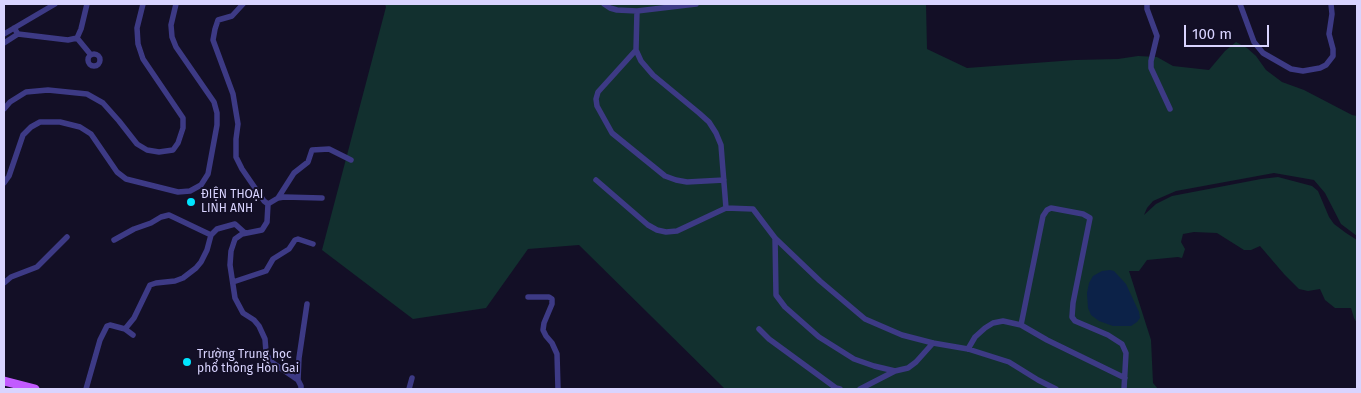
<!DOCTYPE html>
<html>
<head>
<meta charset="utf-8">
<style>
  body { margin:0 }
  #map { position:relative; width:1361px; height:393px; overflow:hidden; background:#130f26; font-family:"Fira Sans",sans-serif }
  canvas { display:block }
  .frame { position:absolute; inset:0; border:5px solid #d9d4ff; pointer-events:none }
  .scale { position:absolute; left:1184px; top:25px; width:85px; height:22px; box-sizing:border-box; border:2px solid #d9d4ff; border-top:0; padding-left:6px; font-size:15px; line-height:18px; white-space:nowrap; color:#d9d4ff; -webkit-text-stroke:4px #130f26; paint-order:stroke }
</style>
</head>
<body>
<div id="map">
<canvas width="1361" height="393"></canvas>
<div class="frame"></div>
<div class="scale">100 m</div>
</div>
<script>
const context = document.querySelector('canvas').getContext('2d');
context.lineJoin = 'round';
function fillPath(path, color) {
  context.fillStyle = color;
  context.fill(path, 'evenodd');
}
function poly(rows) {
  const path = new Path2D();
  for (const r of rows) {
    if (r.length === 3) {
      path.moveTo(r[0] + r[2], r[1]);
      path.arc(r[0], r[1], r[2], 0, 2 * Math.PI);
      continue;
    }
    path.moveTo(r[0], r[1]);
    for (let i = 2; i < r.length; i += 2) path.lineTo(r[i], r[i + 1]);
  }
  return path;
}
function stroke(path, color, width, dash) {
  context.strokeStyle = color;
  context.lineWidth = width;
  context.lineCap = dash ? 'butt' : 'round';
  context.setLineDash(dash || []);
  context.stroke(path);
}
function label(font, color, halo, rows, align = 'center') {
  context.font = font + ' "Fira Sans",sans-serif';
  context.lineWidth = 4;
  context.setLineDash([]);
  context.textBaseline = 'middle';
  context.strokeStyle = halo;
  context.fillStyle = color;
  for (const [text, x, y, turn = 0] of rows) {
    context.save();
    context.translate(x, y);
    context.rotate((+turn || 0) * Math.PI / 180);
    context.textAlign = isNaN(turn) ? turn : align;
    if (halo) context.strokeText(text, 0, 0);
    context.fillText(text, 0, 0);
    context.restore();
  }
}
const green = poly([
  [385,4,926,4,927,49,967,68,1075,60,1118,59,1138,56,1157,57,1173,66,1209,70,1225,51,1236,42,1247,48,1256,56,1266,70,1282,82,1304,90,1352,115,1357,116,1357,236,1341,224,1325,193,1314,180,1274,173,1176,191,1153,201,1147,208,1144,215,1156,204,1172,196,1261,179,1278,177,1312,186,1318,191,1329,217,1334,224,1346,233,1357,240,1357,323,1354,318,1351,308,1335,308,1325,300,1320,289,1308,291,1299,289,1284,274,1260,246,1251,250,1244,250,1217,233,1194,232,1183,234,1181,242,1185,249,1182,258,1178,257,1147,260,1139,271,1129,271,1151,340,1153,383,1158,389,725,389,579,245,528,249,486,308,413,319,322,250,386,7]
]);
const water = poly([
  [1110,270,1114,271,1126,284,1139,312,1140,318,1137,322,1131,326,1113,326,1099,321,1091,315,1088,308,1087,293,1089,283,1093,276,1102,271]
]);
const minor = poly([
  [243,4,232,16,218,20,215,29,213,40,233,94,238,124,236,139,236,157,242,169,264,201,268,204,267,222,262,230,242,234,235,239,231,251,230,265,235,298,243,313,254,320,259,326,265,339,266,352,270,361,298,380,301,386,301,389],
  [604,4,610,8,617,10,637,11,636,50,641,61,653,75,699,113,709,122,716,133,721,145,722,158,726,208],
  [1147,4,1147,9,1157,36,1151,61,1151,68,1170,109],
  [1240,4,1254,42,1263,53,1291,69,1303,71,1320,68,1326,65,1333,56,1333,49,1329,34,1332,14,1331,4],
  [637,11,696,4],
  [14,28,18,34,68,40,77,38,81,29,87,4],
  [4,34,55,4],
  [77,38,91,55],
  [4,43,18,34],
  [636,50,598,92,596,99,597,106,612,133,665,176,676,180,687,182,724,180],
  [94,60,6],
  [4,109,10,102,26,92,48,90,87,94,103,103,119,121,137,144,147,150,159,152,173,150,178,143,183,128,183,118,143,59,138,44,137,28,143,4],
  [596,180,648,225,657,230,666,232,677,231,726,208,753,209,775,238,820,281,865,319,902,335,933,343,968,349,1009,362,1038,380,1056,389],
  [4,183,9,176,23,135,31,127,40,122,60,122,80,127,91,134,117,172,126,179,178,192,190,191,201,185,208,174,217,125,217,113,214,102,176,47,172,37,171,25,176,4],
  [278,198,294,173,308,162,312,150,329,149,351,160],
  [268,204,278,198,284,197,322,198],
  [775,238,776,295,785,307,819,337,854,359,874,366,895,371,908,368,916,362,933,343],
  [114,240,134,229,151,223,161,217,169,215,211,235],
  [233,282,266,271,273,259,289,249,295,240,298,239,313,244],
  [4,283,11,277,37,267,67,237],
  [528,297,549,297,552,299,552,304,544,323,543,330,546,336,552,343,557,354,558,389],
  [1021,325,1043,216,1047,210,1051,208,1083,214,1090,218,1073,303,1072,317,1075,321,1108,335,1122,344,1126,353,1124,389],
  [125,329,133,335],
  [759,329,769,339,836,388,840,389],
  [968,349,975,337,985,328,993,323,1003,321,1021,325,1047,340,1125,378],
  [298,380,299,358,307,304],
  [86,389,100,340,107,326,110,325,125,329,134,318,150,285,156,283,175,281,183,278,196,268,201,262,207,250,211,235,217,229,235,224,245,233],
  [409,389,412,378],
  [860,389,895,371]
]);
const primary = poly([
  [4,381,35,389]
]);
const markers = [
  [191,202,5,"#00e5ff"],
  [187,362,5,"#00e5ff"]
];
const poiNames = [
  ["ĐIỆN THOẠI",201,195],
  ["LINH ANH",201,209],
  ["Trường Trung học",197,355],
  ["phổ thông Hòn Gai",197,369]
];
fillPath(green, '#12302f');
fillPath(water, '#0c2248');
stroke(minor, '#3d3a85', 5.5);
stroke(primary, '#c25bff', 9);
for (const [x, y, r, color] of markers) {
  const dot = new Path2D();
  dot.arc(x, y, r, 0, 2 * Math.PI);
  context.fillStyle = color;
  context.fill(dot);
  stroke(dot, '#130f26', 2);
}
label('12px', '#d9d4ff', '#130f26', poiNames, 'left');
</script>
</body>
</html>
